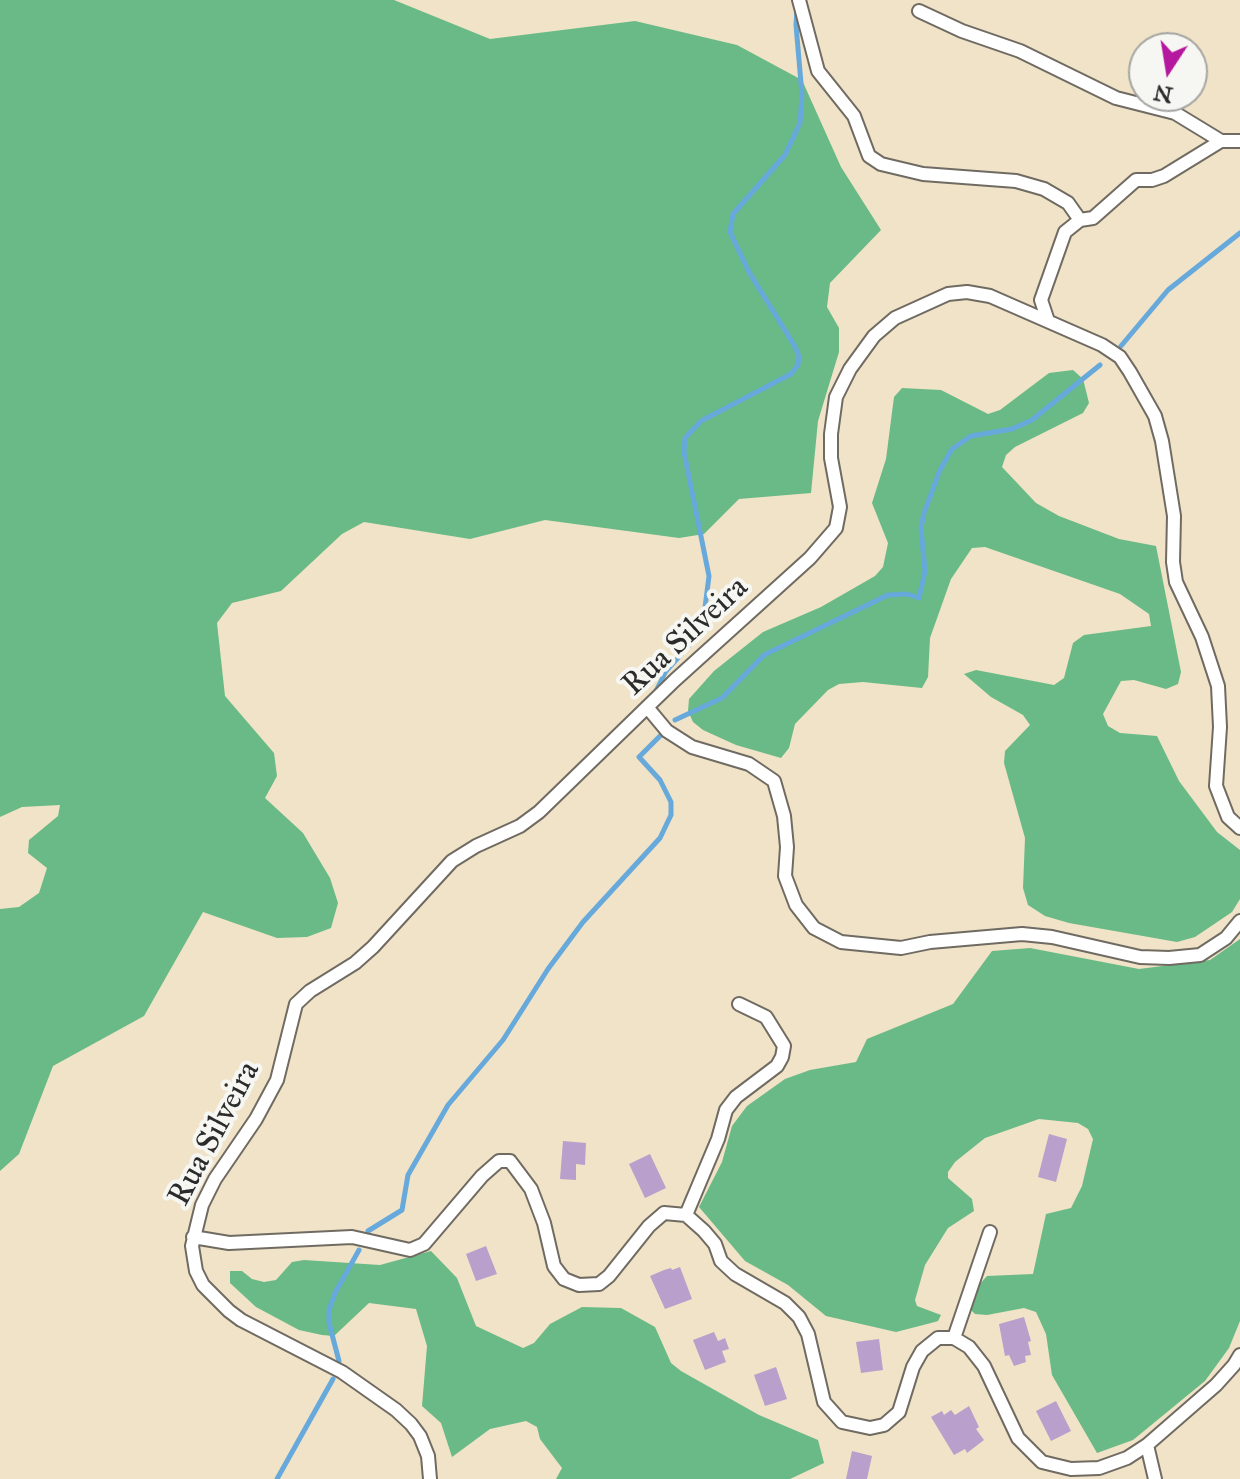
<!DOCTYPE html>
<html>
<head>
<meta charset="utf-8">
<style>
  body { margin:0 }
  #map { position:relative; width:1240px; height:1479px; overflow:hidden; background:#f0e3c7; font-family:"IM FELL Great Primer",serif }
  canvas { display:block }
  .north { position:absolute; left:1128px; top:32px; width:80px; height:80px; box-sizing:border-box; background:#f6f6f2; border:2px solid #a5a5a2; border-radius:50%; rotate:192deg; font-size:22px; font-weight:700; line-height:32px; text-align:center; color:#2b2b2b }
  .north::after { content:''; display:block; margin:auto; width:28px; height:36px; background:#b5179e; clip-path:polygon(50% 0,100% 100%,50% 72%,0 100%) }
</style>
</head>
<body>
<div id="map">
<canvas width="1240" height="1479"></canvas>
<div class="north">N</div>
</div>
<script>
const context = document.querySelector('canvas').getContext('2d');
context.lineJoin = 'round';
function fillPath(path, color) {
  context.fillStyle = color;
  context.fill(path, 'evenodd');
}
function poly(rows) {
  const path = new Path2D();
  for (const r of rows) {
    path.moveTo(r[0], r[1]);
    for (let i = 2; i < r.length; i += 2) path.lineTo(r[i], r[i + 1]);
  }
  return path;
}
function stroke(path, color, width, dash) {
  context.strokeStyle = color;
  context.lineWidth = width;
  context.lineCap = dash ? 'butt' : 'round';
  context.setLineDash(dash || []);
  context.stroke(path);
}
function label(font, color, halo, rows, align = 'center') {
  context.font = font + ' "IM FELL Great Primer",serif';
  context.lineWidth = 8;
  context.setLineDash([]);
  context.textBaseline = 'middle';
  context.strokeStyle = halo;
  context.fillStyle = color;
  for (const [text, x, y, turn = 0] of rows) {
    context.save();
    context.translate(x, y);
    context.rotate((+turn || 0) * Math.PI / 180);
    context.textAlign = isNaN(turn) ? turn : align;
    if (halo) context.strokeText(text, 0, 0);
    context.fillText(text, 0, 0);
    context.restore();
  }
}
const forest = poly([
  [0,0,394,0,490,39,635,21,737,45,802,80,841,167,881,230,830,283,827,307,839,328,839,352,818,421,811,493,739,499,704,534,679,538,545,520,470,539,364,522,342,534,281,591,232,603,217,623,225,696,274,753,277,776,265,798,303,833,330,878,338,903,331,928,307,937,277,938,203,912,144,1016,53,1066,19,1154,0,1171,0,909,19,907,39,893,47,868,28,853,29,840,58,816,60,805,22,807,0,817],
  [1073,370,1083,379,1089,403,1083,413,1015,447,1006,455,1002,467,1036,503,1059,516,1119,539,1156,546,1181,672,1178,684,1166,689,1134,680,1121,681,1103,714,1108,726,1120,733,1157,736,1179,781,1217,832,1240,850,1240,899,1232,912,1195,937,1177,942,1069,923,1045,916,1028,905,1023,888,1025,838,1004,763,1005,751,1030,725,1023,715,991,697,964,674,976,670,1054,685,1064,678,1073,643,1084,635,1151,626,1149,614,1120,594,985,547,972,548,951,579,930,638,928,677,922,688,863,682,839,684,828,690,795,724,789,748,781,758,736,745,703,730,693,722,688,711,689,699,714,671,763,632,821,607,875,576,883,567,888,543,872,503,886,459,894,397,902,388,941,390,988,414,1000,410,1049,373],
  [1240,939,1240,1321,1229,1348,1205,1381,1133,1440,1097,1453,1052,1375,1046,1334,1036,1312,1024,1308,987,1315,975,1314,971,1310,978,1286,987,1276,1033,1274,1046,1214,1071,1208,1082,1186,1093,1139,1088,1129,1078,1123,1039,1119,985,1138,955,1162,948,1172,948,1178,972,1199,974,1211,948,1228,925,1265,915,1300,917,1306,941,1315,938,1321,931,1323,896,1332,826,1316,788,1285,745,1261,699,1207,722,1162,732,1126,747,1106,785,1079,810,1070,856,1062,867,1039,953,1004,992,951,1030,948,1139,969,1210,960],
  [431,1251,457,1278,476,1326,523,1348,534,1343,550,1324,582,1307,621,1308,655,1327,671,1363,681,1371,759,1415,818,1440,824,1463,790,1479,556,1479,562,1468,540,1439,537,1427,526,1421,490,1429,452,1457,441,1423,422,1406,427,1346,416,1309,369,1303,334,1336,322,1335,299,1330,256,1307,230,1283,230,1271,242,1271,252,1279,264,1282,276,1280,292,1262,304,1260,380,1265]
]);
const stream = poly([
  [1121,346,1168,290,1240,233],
  [655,693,666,671,702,631,709,576,684,452,685,438,701,421,791,374,798,365,799,356,794,345,749,272,730,232,733,214,785,155,800,123,802,95,796,25,797,9],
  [675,720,722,698,764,655,888,595,907,594,919,598,925,571,921,528,924,513,940,470,952,449,971,436,1012,429,1032,420,1100,365],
  [368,1231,402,1210,408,1175,448,1105,503,1040,548,969,583,922,660,838,671,815,671,802,660,780,639,757,662,734],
  [339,1361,329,1323,329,1310,335,1293,359,1250],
  [277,1479,333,1379]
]);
const building = poly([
  [1049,1134,1067,1139,1056,1182,1038,1177],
  [563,1141,586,1143,585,1165,576,1164,576,1180,560,1179],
  [650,1154,666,1188,645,1198,629,1164],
  [486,1246,497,1274,476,1281,466,1254],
  [680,1267,692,1299,665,1309,650,1276,664,1270,671,1268,672,1270],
  [1024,1317,1031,1341,1028,1342,1031,1355,1025,1356,1026,1362,1014,1366,1009,1355,1005,1356,999,1324],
  [714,1332,718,1341,725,1338,729,1349,722,1351,726,1362,705,1370,693,1340],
  [879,1339,883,1370,861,1373,856,1342],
  [776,1367,787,1399,765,1406,754,1375],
  [1056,1401,1071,1431,1051,1441,1036,1411],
  [969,1406,979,1427,976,1429,984,1440,967,1453,965,1449,954,1455,931,1417,942,1411,944,1415,951,1410,955,1415],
  [852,1451,872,1456,867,1479,846,1479]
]);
const minor = poly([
  [799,0,818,71,854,116,869,156,881,164,923,174,1016,181,1044,189,1068,203,1080,220],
  [919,11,962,31,1020,51,1116,98,1175,113,1221,141],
  [1048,321,1041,300,1065,232,1080,220,1093,218,1136,180,1152,180,1164,176,1221,141,1240,141],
  [647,707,667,731,692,747,749,764,774,781,784,816,787,847,785,876,796,905,814,928,841,942,901,948,930,942,1022,934,1052,937,1140,957,1169,958,1200,955,1226,938,1240,921],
  [686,1215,718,1139,726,1110,736,1097,777,1066,782,1057,784,1046,766,1017,739,1004],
  [193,1237,229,1243,352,1237,410,1250,424,1244,482,1176,499,1161,510,1161,531,1189,544,1223,554,1266,564,1279,579,1285,599,1284,609,1276,649,1226,664,1213,686,1215,704,1231,715,1244,721,1261,735,1274,785,1303,799,1317,808,1334,824,1402,842,1422,870,1428,884,1425,899,1412,913,1367,922,1351,938,1338,954,1338,969,1347,984,1366,1018,1438,1042,1462,1071,1469,1099,1468,1127,1458,1147,1445],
  [954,1338,990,1232],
  [430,1479,428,1456,420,1436,411,1424,396,1410,342,1372,241,1320,229,1311,203,1285,196,1271,192,1246,202,1205,215,1179,256,1119,277,1080,296,1004,310,991,355,963,373,947,452,861,476,846,520,826,539,812,675,680,810,558,836,528,840,507,831,458,831,434,836,397,850,369,874,336,895,318,948,294,967,292,990,296,1102,345,1120,357,1130,372,1155,416,1162,441,1174,516,1173,562,1176,582,1202,637,1218,686,1220,727,1216,786,1228,817,1240,828],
  [1155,1479,1147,1445,1216,1385,1234,1365,1240,1355]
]);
const streetNames = [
  ["Rua Silveira",686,637,-43],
  ["Rua Silveira",215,1134,-62]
];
fillPath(forest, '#69ba86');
stroke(stream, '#67a9db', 5);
fillPath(building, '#b99fcb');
stroke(minor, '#706b62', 16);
stroke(minor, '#fff', 12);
label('32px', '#2b2b2b', '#f6f6f2', streetNames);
</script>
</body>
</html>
